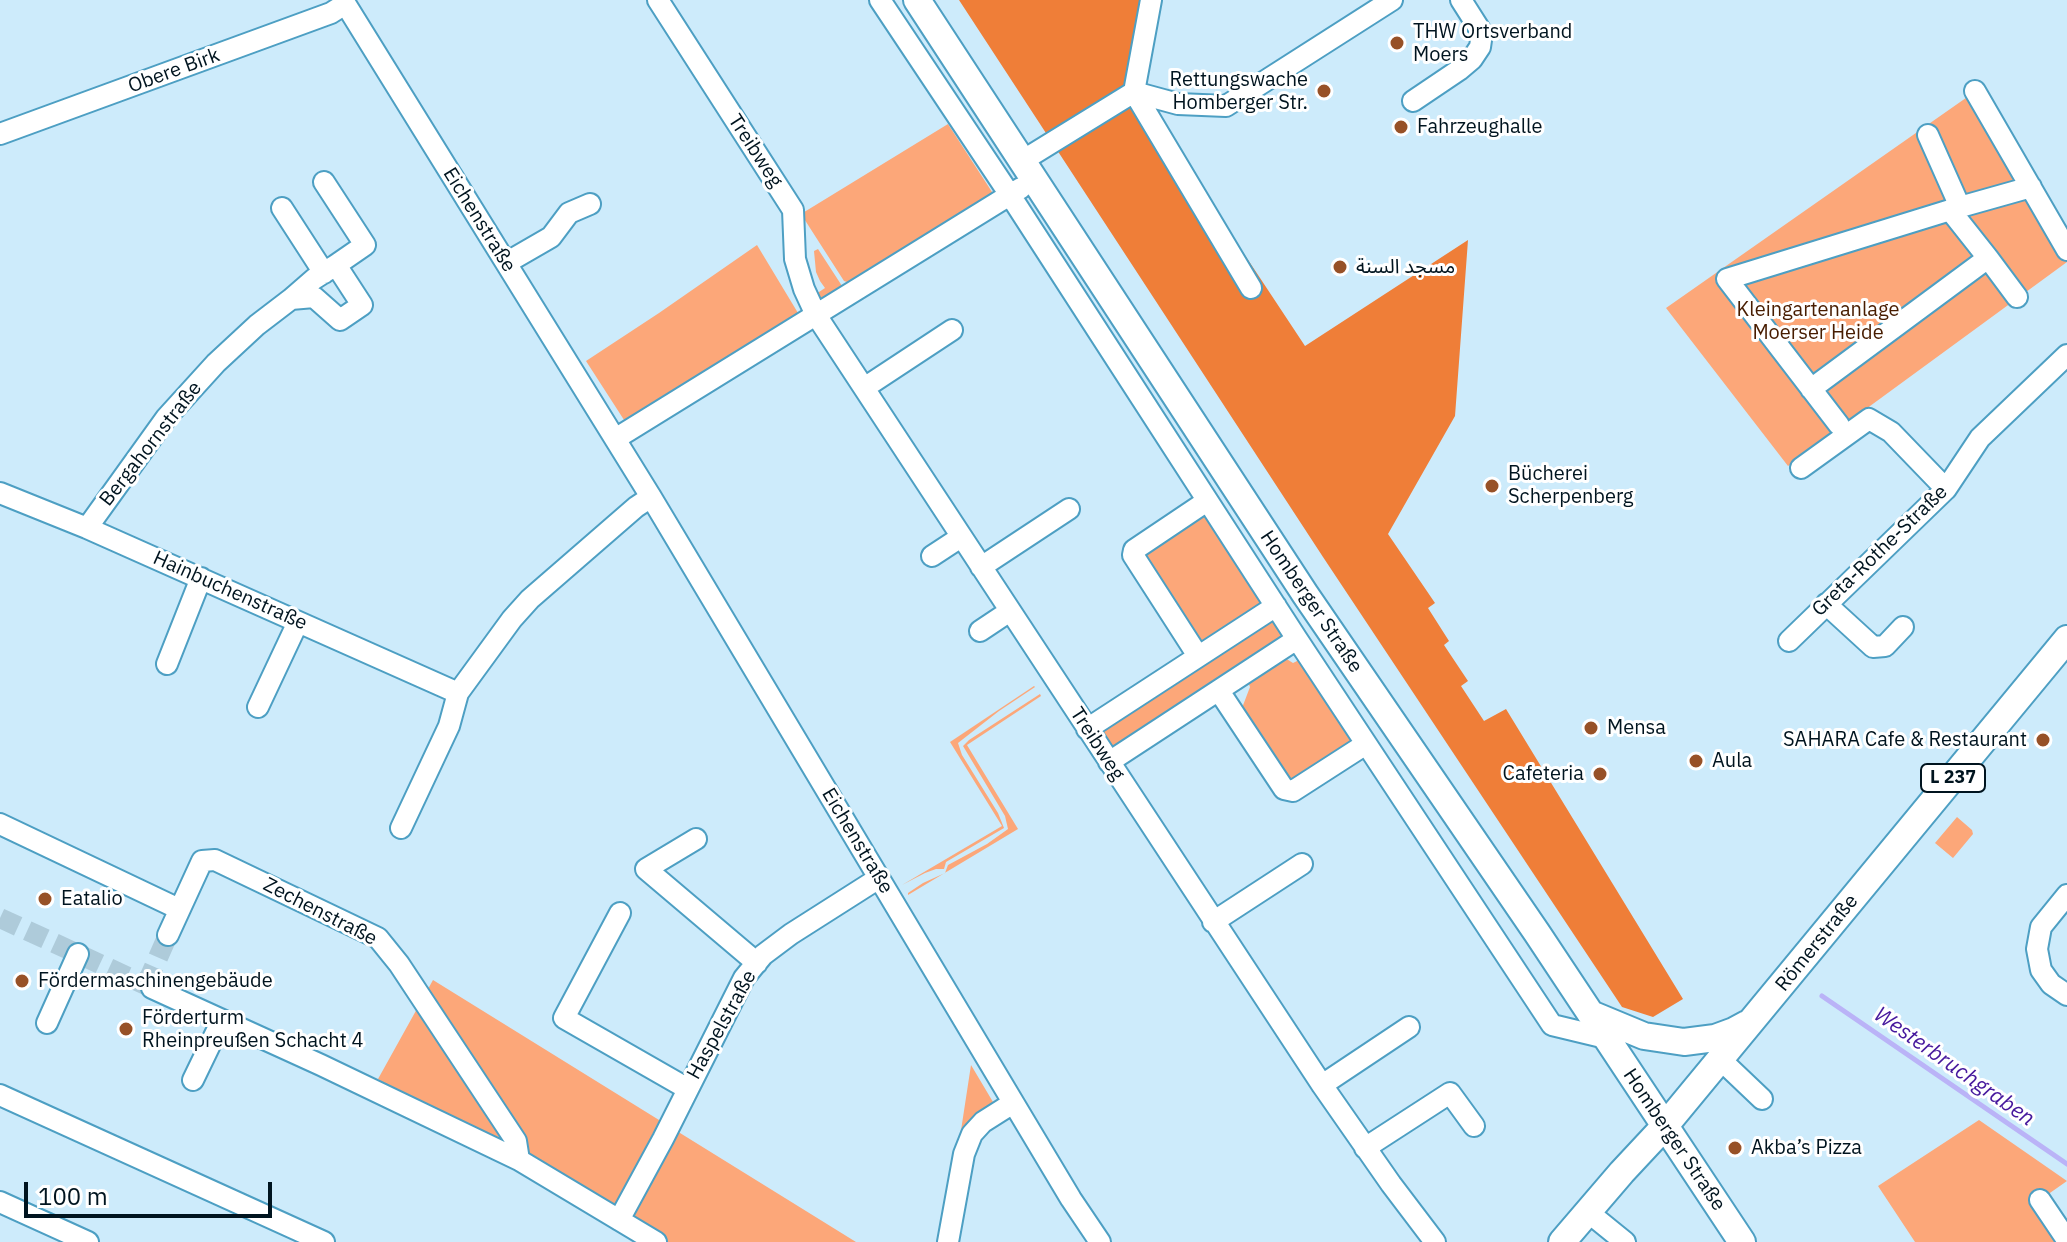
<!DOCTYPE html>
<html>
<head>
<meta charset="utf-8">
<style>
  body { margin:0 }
  #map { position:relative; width:2067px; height:1242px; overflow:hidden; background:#cdebfb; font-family:"IBM Plex Sans",sans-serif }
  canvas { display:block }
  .scale { position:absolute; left:24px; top:1182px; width:248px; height:36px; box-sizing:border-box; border:4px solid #00141f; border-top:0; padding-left:10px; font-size:24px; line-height:28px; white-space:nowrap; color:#00141f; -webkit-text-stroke:6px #fff; paint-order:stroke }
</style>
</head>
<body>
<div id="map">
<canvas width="2067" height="1242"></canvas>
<div class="scale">100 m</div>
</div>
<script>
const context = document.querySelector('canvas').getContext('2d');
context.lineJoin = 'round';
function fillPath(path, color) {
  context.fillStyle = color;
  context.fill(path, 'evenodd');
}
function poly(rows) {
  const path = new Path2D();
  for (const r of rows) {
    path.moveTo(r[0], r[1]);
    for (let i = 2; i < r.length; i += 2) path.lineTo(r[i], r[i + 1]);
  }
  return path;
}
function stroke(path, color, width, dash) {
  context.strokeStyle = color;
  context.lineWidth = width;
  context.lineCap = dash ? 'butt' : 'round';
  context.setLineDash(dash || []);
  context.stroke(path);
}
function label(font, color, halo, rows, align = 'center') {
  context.font = font + ' "IBM Plex Sans","Noto Sans Arabic",sans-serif';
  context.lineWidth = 6;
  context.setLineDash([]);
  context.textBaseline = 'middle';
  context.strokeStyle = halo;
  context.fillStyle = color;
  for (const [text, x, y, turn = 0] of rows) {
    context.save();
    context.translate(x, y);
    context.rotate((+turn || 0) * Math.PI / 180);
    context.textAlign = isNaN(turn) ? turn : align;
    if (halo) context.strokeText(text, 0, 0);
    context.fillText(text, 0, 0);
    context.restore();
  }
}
const green = poly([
  [1973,93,2067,256,2067,262,1788,466,1666,308],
  [948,124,994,195,853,284,844,281,801,214],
  [757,245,798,313,626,423,586,361,659,313],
  [818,249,844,289,826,299,821,299,813,296,825,288,820,281,816,272,814,251],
  [1201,511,1263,605,1203,647,1144,567,1143,551],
  [1272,618,1285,637,1113,749,1102,738,1102,731],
  [1285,658,1293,663,1299,660,1356,746,1291,783,1242,708,1250,687,1247,679],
  [1034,686,1035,687,999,711,958,743,962,755,998,813,1004,828,946,862,944,869,936,869,925,873,902,885,1002,826,950,742],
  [1040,694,1041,696,967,745,1018,829,908,895,908,893,923,883,945,873,948,865,987,844,1008,829,1005,816,963,746,969,740],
  [1957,817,1972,830,1973,834,1953,858,1935,843],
  [433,980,856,1242,653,1242,378,1079],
  [971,1065,993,1102,958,1150],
  [1979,1120,2067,1181,2037,1202,2063,1242,1915,1242,1878,1186]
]);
const forest = poly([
  [959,0,1152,0,1141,98,1305,346,1468,240,1455,416,1388,534,1435,603,1428,608,1449,641,1444,645,1468,681,1461,686,1484,721,1506,709,1683,999,1653,1017,1622,1007,1323,557]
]);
const stream = poly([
  [1822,996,2067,1164]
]);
const minorTunnel = poly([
  [0,918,152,988],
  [146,985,168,935]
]);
const minor = poly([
  [343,0,651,497,1071,1199,1100,1242],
  [658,0,793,210,795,259,804,289,816,315,1322,1085,1391,1184,1435,1242],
  [880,0,1010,195,1297,639,1552,1025,1606,1038],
  [1975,91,2067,250],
  [1413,101,1459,70,1472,59,1480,47,1482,33,1461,0],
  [0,134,331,13,345,4],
  [1928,135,1960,207],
  [1022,161,1134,92,1151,0],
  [324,182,365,245,336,265],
  [282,208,324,273],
  [1988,258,2017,297],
  [506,263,551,237,569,213,590,204],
  [1251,288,1134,92,1178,104,1226,106,1392,0],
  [864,388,952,330],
  [1811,389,1988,258,1950,210],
  [1839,425,1727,279,1960,207,2031,187],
  [615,439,1021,188],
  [1801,468,1869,419,1891,432,1946,489],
  [0,493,87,528,458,693],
  [87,528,166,418,216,363,257,325,291,299,314,297,340,320,362,305,336,265,314,279,291,299],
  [932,556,961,537],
  [981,567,1069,509],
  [1826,604,1873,647,1885,646,1903,627],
  [980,631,1010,611],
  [1789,641,1946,489,1980,438,2067,355],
  [1198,656,1133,555,1134,550,1207,501],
  [167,664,201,578],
  [1219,691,1284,789,1293,791,1366,744],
  [258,707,298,622],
  [1087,729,1276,606],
  [1109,762,1297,639],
  [0,824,179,909],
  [401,828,449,726,458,693,512,619,530,599,636,507,651,497],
  [696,839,646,869,757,963],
  [2067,895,2041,927,2037,949,2041,970,2051,984,2067,995],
  [620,913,564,1018,688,1089],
  [1213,922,1302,864],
  [168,935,202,861,215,860,378,938,399,964,516,1141,519,1160],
  [152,988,321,1065,519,1160,656,1242],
  [47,1023,78,954],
  [1721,1060,1762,1099],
  [193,1080,222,1020],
  [1322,1085,1409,1027],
  [0,1095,324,1242],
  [1365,1148,1450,1093,1474,1126],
  [2040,1200,2067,1240],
  [0,1202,88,1242],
  [1588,1212,1625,1242],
  [619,1220,663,1139,744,978,763,955,791,934,879,878],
  [948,1242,964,1154,972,1134,983,1122,1013,1103]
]);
const major = poly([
  [917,0,1305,594,1537,933,1742,1242],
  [1591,1014,1644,1036,1684,1042,1715,1038,1734,1031,1747,1024],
  [1562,1242,1622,1172,1664,1127,2067,639]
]);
const markers = [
  [1397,43,8,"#975127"],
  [1324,91,8,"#975127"],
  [1401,127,8,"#975127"],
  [1340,267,8,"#975127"],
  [1492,486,8,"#975127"],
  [1591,728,8,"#975127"],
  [2043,740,8,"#975127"],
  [1696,761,8,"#975127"],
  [1600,774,8,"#975127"],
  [45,899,8,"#975127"],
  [22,981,8,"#975127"],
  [126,1029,8,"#975127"],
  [1735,1148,8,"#975127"]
];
const shields = [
  [1953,778,64]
];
const shieldNames = [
  ["L 237",1953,778]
];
const poiNames = [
  ["THW Ortsverband",1413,32],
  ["Moers",1413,55],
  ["Rettungswache",1308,80,"right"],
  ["Homberger Str.",1308,103,"right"],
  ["Fahrzeughalle",1417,127],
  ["مسجد السنة",1356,267],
  ["Bücherei",1508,474],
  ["Scherpenberg",1508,497],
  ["Mensa",1607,728],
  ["SAHARA Cafe & Restaurant",2027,740,"right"],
  ["Aula",1712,761],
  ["Cafeteria",1584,774,"right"],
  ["Eatalio",61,899],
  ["Fördermaschinengebäude",38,981],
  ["Förderturm",142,1018],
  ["Rheinpreußen Schacht 4",142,1041],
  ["Akba’s Pizza",1751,1148]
];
const streetNames = [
  ["Obere Birk",174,71,-20],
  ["Treibweg",755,151,57],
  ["Eichenstraße",479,220,58],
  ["Bergahornstraße",151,444,-52],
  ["Greta-Rothe-Straße",1880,551,-44],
  ["Hainbuchenstraße",230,591,24],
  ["Homberger Straße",1311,602,56],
  ["Treibweg",1097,744,57],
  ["Eichenstraße",857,841,59],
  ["Zechenstraße",320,912,27],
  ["Römerstraße",1817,943,-51],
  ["Haspelstraße",722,1025,-61],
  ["Homberger Straße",1674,1140,56]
];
const parkNames = [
  ["Kleingartenanlage",1818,310],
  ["Moerser Heide",1818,333]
];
const waterNames = [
  ["Westerbruchgraben",1954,1067,35]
];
fillPath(green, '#fca779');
fillPath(forest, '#ef7e38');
stroke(stream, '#bab3f7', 5);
stroke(minorTunnel, '#aecbda', 20, [20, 10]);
stroke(minor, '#4d9fc3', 24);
stroke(major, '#4d9fc3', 30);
stroke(minor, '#fff', 20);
stroke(major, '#fff', 26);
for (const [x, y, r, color] of markers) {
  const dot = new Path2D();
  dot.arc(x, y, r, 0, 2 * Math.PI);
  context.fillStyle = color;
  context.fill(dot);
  stroke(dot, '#fff', 3);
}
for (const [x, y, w] of shields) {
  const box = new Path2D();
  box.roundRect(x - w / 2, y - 14, w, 28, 6);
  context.fillStyle = '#fff';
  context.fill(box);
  stroke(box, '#00141f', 2);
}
label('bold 18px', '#00141f', null, shieldNames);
label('20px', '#00141f', '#fff', poiNames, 'left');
label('20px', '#00141f', '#fff', streetNames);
label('20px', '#471c00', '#fff', parkNames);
label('italic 22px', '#46189d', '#fff', waterNames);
</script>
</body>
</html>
